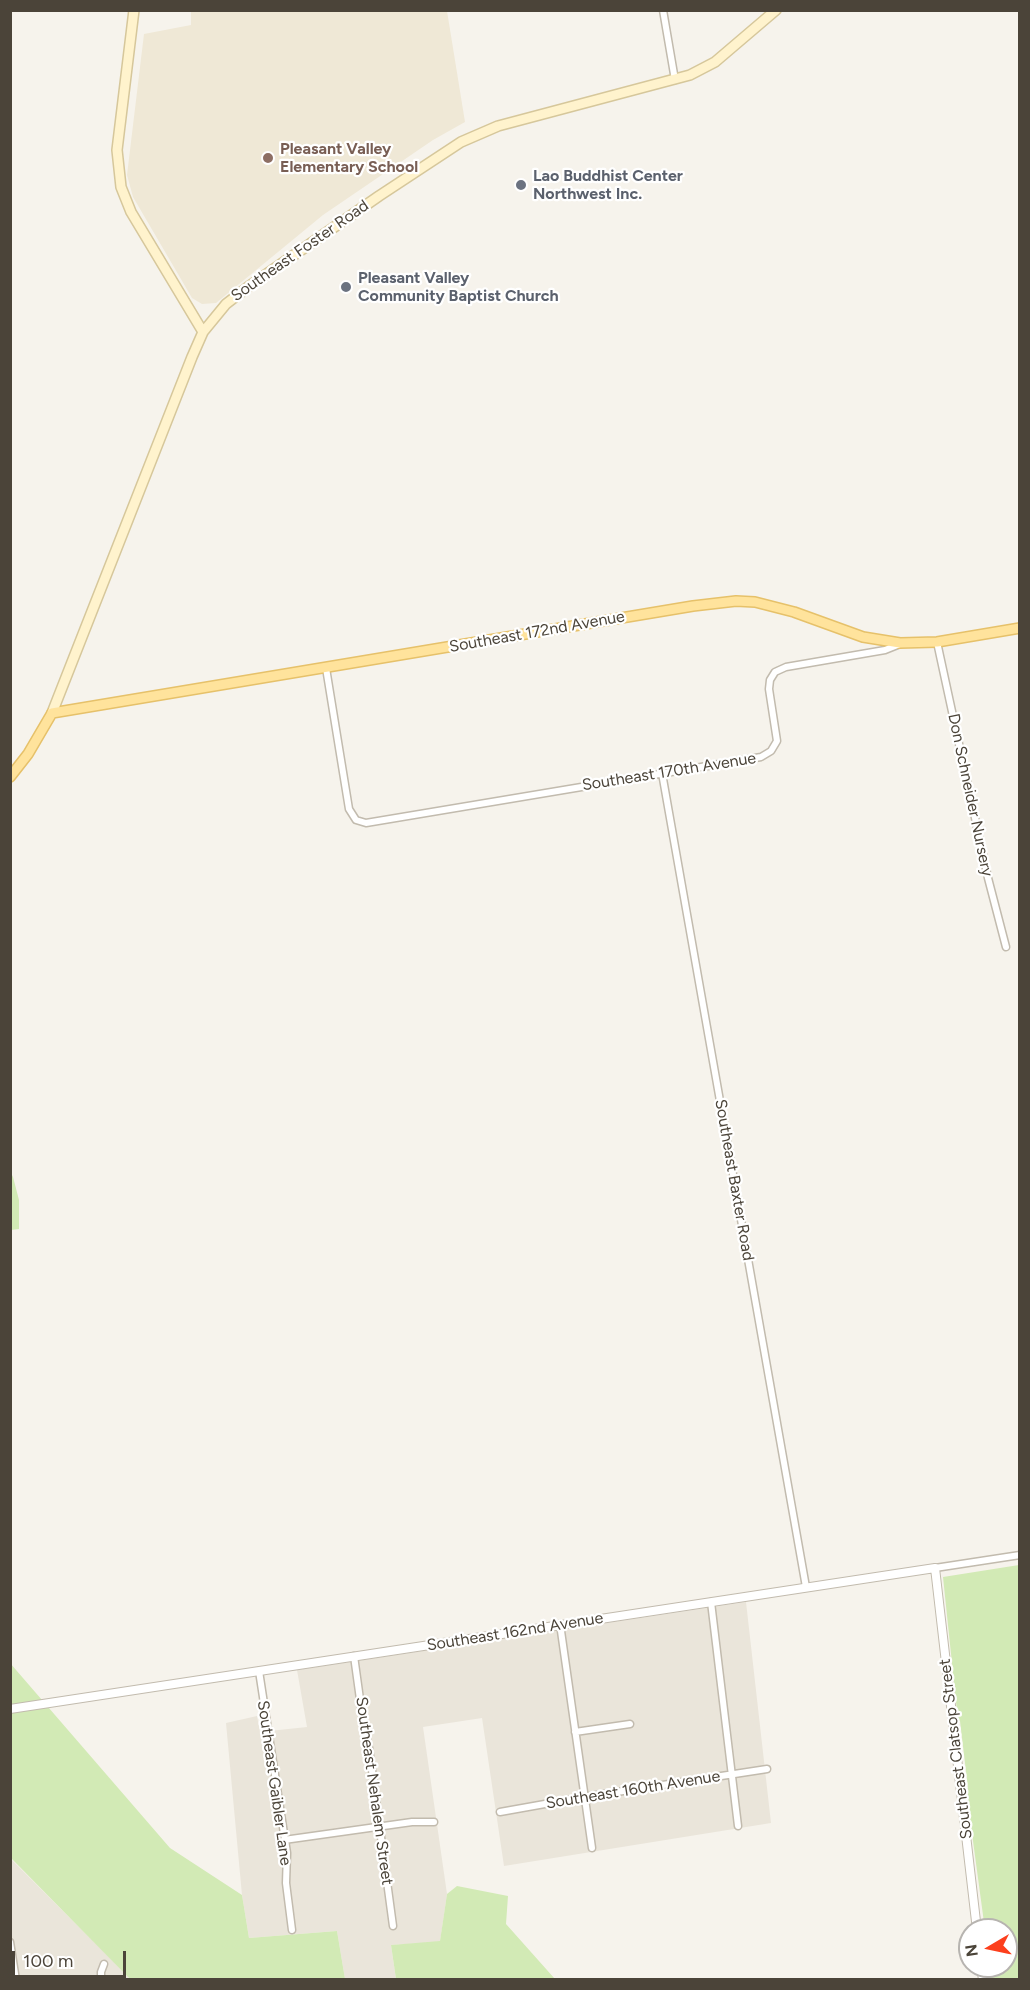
<!DOCTYPE html>
<html>
<head>
<meta charset="utf-8">
<style>
  body { margin:0 }
  #map { position:relative; width:1030px; height:1990px; overflow:hidden; background:#f6f3ec; font-family:Figtree,sans-serif }
  canvas { display:block }
  .frame { position:absolute; inset:0; border:12px solid #4b4439; pointer-events:none }
  .north { position:absolute; left:958px; top:1918px; width:60px; height:60px; box-sizing:border-box; background:#fff; border:2px solid #b7b4b0; border-radius:50%; rotate:261deg; font-size:16px; font-weight:700; line-height:24px; text-align:center; color:#4b4439 }
  .north::after { content:''; display:block; margin:auto; width:21px; height:27px; background:#fc3f1d; clip-path:polygon(50% 0,100% 100%,50% 72%,0 100%) }
  .scale { position:absolute; left:12px; top:1951px; width:114px; height:27px; box-sizing:border-box; border:3px solid #4b4439; border-top:0; padding-left:8px; font-size:18px; line-height:21px; white-space:nowrap; color:#4b4439; -webkit-text-stroke:4px #fff; paint-order:stroke }
</style>
</head>
<body>
<div id="map">
<canvas width="1030" height="1990"></canvas>
<div class="frame"></div>
<div class="north">N</div>
<div class="scale">100 m</div>
</div>
<script>
const context = document.querySelector('canvas').getContext('2d');
context.lineJoin = 'round';
function fillPath(path, color) {
  context.fillStyle = color;
  context.fill(path, 'evenodd');
}
function poly(rows) {
  const path = new Path2D();
  for (const r of rows) {
    path.moveTo(r[0], r[1]);
    for (let i = 2; i < r.length; i += 2) path.lineTo(r[i], r[i + 1]);
  }
  return path;
}
function stroke(path, color, width, dash) {
  context.strokeStyle = color;
  context.lineWidth = width;
  context.lineCap = dash ? 'butt' : 'round';
  context.setLineDash(dash || []);
  context.stroke(path);
}
function label(font, color, halo, rows, align = 'center') {
  context.font = font + ' Figtree,sans-serif';
  context.lineWidth = 4.5;
  context.setLineDash([]);
  context.textBaseline = 'middle';
  context.strokeStyle = halo;
  context.fillStyle = color;
  for (const [text, x, y, turn = 0] of rows) {
    context.save();
    context.translate(x, y);
    context.rotate((+turn || 0) * Math.PI / 180);
    context.textAlign = isNaN(turn) ? turn : align;
    if (halo) context.strokeText(text, 0, 0);
    context.fillText(text, 0, 0);
    context.restore();
  }
}
const residential = poly([
  [746,1602,771,1823,504,1866,482,1718,423,1727,447,1894,440,1942,391,1945,396,1979,345,1979,337,1931,249,1938,242,1895,226,1723,257,1716,260,1732,307,1727,297,1670],
  [10,1858,110,1958,130,1979,11,1979]
]);
const education = poly([
  [191,11,447,11,465,122,433,140,323,215,216,303,202,304,192,298,133,197,127,175,144,34,191,25]
]);
const green = poly([
  [11,1173,13,1177,19,1200,19,1229,11,1230],
  [1019,1565,1019,1979,991,1979,989,1966,1006,1966,1006,1930,985,1930,966,1789,968,1788,960,1721,958,1721,943,1577],
  [10,1663,170,1848,242,1895,249,1938,337,1931,345,1979,130,1979,11,1858],
  [457,1886,508,1896,506,1924,555,1979,396,1979,391,1945,440,1941,447,1894]
]);
const minor = poly([
  [663,10,675,80],
  [937,642,988,878,1006,947],
  [326,668,349,809,356,820,366,823,761,757,771,751,777,741,769,689,770,680,775,672,786,667,885,650,900,644],
  [662,773,806,1587],
  [935,1568,1020,1555],
  [711,1602,738,1826],
  [560,1624,592,1848],
  [354,1656,364,1728,369,1748,393,1926],
  [259,1671,287,1853,286,1883,292,1930],
  [575,1732,630,1724],
  [500,1812,584,1797,767,1769],
  [284,1840,412,1822,434,1822],
  [10,1942,16,1980],
  [101,1980,101,1972,104,1964]
]);
const tertiary = poly([
  [10,1709,935,1568,977,1930],
  [981,1966,983,1980]
]);
const secondary = poly([
  [134,10,117,150,121,187,131,212,203,332],
  [52,713,192,357,203,332,226,304,248,287,379,196,461,142,498,126,690,75,715,62,776,10]
]);
const primary = poly([
  [10,777,28,754,52,713,693,606,736,601,755,602,794,612,863,637,900,643,937,642,1020,628]
]);
const markers = [
  [268,158,6,"#8d6e63"],
  [521,185,6,"#6b7280"],
  [346,287,6,"#6b7280"]
];
const educationNames = [
  ["Pleasant Valley",280,149],
  ["Elementary School",280,167]
];
const worshipNames = [
  ["Lao Buddhist Center",533,176],
  ["Northwest Inc.",533,194],
  ["Pleasant Valley",358,278],
  ["Community Baptist Church",358,296]
];
const streetNames = [
  ["Southeast Foster Road",300,251,-35],
  ["Southeast 172nd Avenue",537,632,-10],
  ["Southeast 170th Avenue",669,772,-9],
  ["Don Schneider Nursery",970,795,78],
  ["Southeast Baxter Road",734,1180,80],
  ["Southeast 162nd Avenue",515,1632,-9],
  ["Southeast Clatsop Street",956,1749,-97],
  ["Southeast Gaibler Lane",274,1783,82],
  ["Southeast 160th Avenue",633,1790,-9],
  ["Southeast Nehalem Street",374,1791,82]
];
fillPath(residential, '#eae5da');
fillPath(education, '#efe8d6');
fillPath(green, '#d2eab5');
stroke(minor, '#c2bbae', 9);
stroke(tertiary, '#c2bbae', 10);
stroke(secondary, '#d6c79b', 12);
stroke(primary, '#e6c16a', 12);
stroke(minor, '#fff', 6);
stroke(tertiary, '#fff', 8);
stroke(secondary, '#fff3cd', 9);
stroke(primary, '#ffe39c', 9);
for (const [x, y, r, color] of markers) {
  const dot = new Path2D();
  dot.arc(x, y, r, 0, 2 * Math.PI);
  context.fillStyle = color;
  context.fill(dot);
  stroke(dot, '#fff', 2);
}
label('bold 16px', '#785e54', '#fff', educationNames, 'left');
label('bold 16px', '#5b616d', '#fff', worshipNames, 'left');
label('16px', '#4b4439', '#fff', streetNames);
</script>
</body>
</html>
